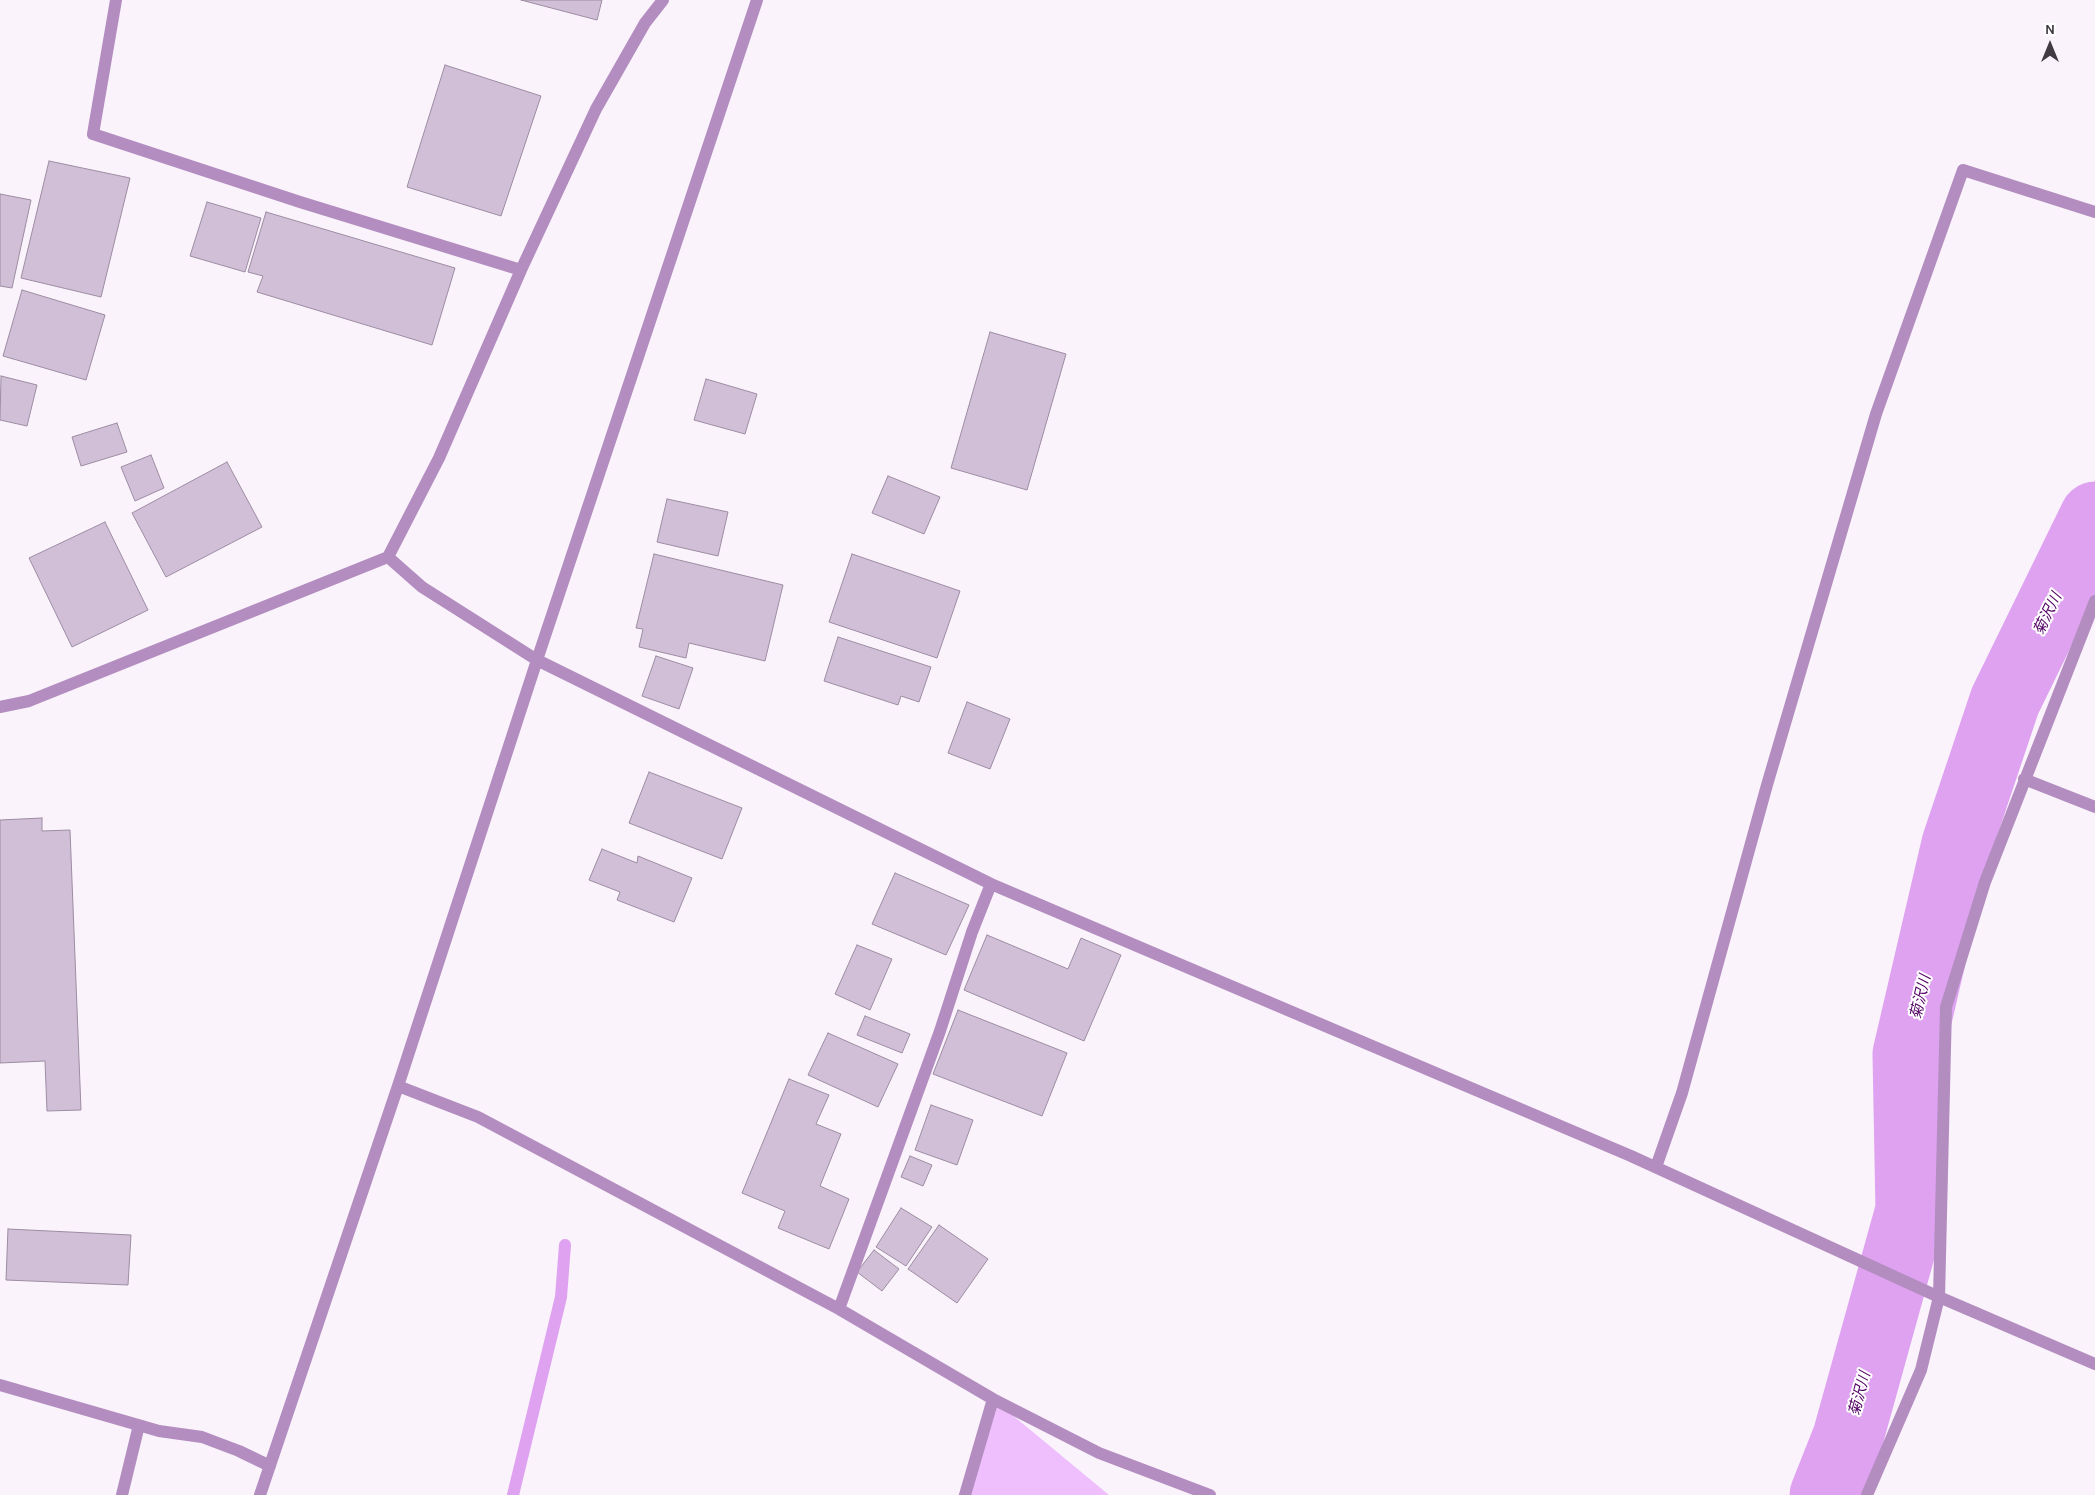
<!DOCTYPE html>
<html>
<head>
<meta charset="utf-8">
<style>
  body { margin:0 }
  #map { position:relative; width:2095px; height:1495px; overflow:hidden; background:#faf3fc; font-family:Karla,sans-serif }
  canvas { display:block }
  .north { position:absolute; left:2025px; top:20px; width:50px; height:50px; -webkit-text-stroke:4px #fff; paint-order:stroke; rotate:0deg; font-size:14px; font-weight:700; line-height:20px; text-align:center; color:#413a43 }
  .north::after { content:''; display:block; margin:auto; width:18px; height:22px; background:#413a43; clip-path:polygon(50% 0,100% 100%,50% 72%,0 100%) }
</style>
</head>
<body>
<div id="map">
<canvas width="2095" height="1495"></canvas>
<div class="north">N</div>
</div>
<script>
const context = document.querySelector('canvas').getContext('2d');
context.lineJoin = 'round';
function fillPath(path, color) {
  context.fillStyle = color;
  context.fill(path, 'evenodd');
}
function poly(rows) {
  const path = new Path2D();
  for (const r of rows) {
    path.moveTo(r[0], r[1]);
    for (let i = 2; i < r.length; i += 2) path.lineTo(r[i], r[i + 1]);
  }
  return path;
}
function stroke(path, color, width, dash) {
  context.strokeStyle = color;
  context.lineWidth = width;
  context.lineCap = dash ? 'butt' : 'round';
  context.setLineDash(dash || []);
  context.stroke(path);
}
function label(font, color, halo, rows, align = 'center') {
  context.font = font + ' Karla,"Noto Sans JP",sans-serif';
  context.lineWidth = 4;
  context.setLineDash([]);
  context.textBaseline = 'middle';
  context.strokeStyle = halo;
  context.fillStyle = color;
  for (const [text, x, y, turn = 0] of rows) {
    context.save();
    context.translate(x, y);
    context.rotate((+turn || 0) * Math.PI / 180);
    context.textAlign = isNaN(turn) ? turn : align;
    if (halo) context.strokeText(text, 0, 0);
    context.fillText(text, 0, 0);
    context.restore();
  }
}
const green = poly([
  [993,1399,1109,1495,965,1495]
]);
const stream = poly([
  [513,1495,561,1297,565,1245]
]);
const river = poly([
  [1825,1495,1848,1437,1911,1210,1908,1054,1957,844,2005,701,2095,517]
]);
const building = poly([
  [521,0,602,0,597,20,521,0],
  [445,65,541,96,501,216,407,187,445,65],
  [49,161,130,178,101,297,21,278,49,161],
  [0,194,31,200,12,288,0,286,0,194],
  [207,202,261,218,245,272,190,256,207,202],
  [266,212,455,268,432,345,257,292,263,276,248,272,266,212],
  [22,290,105,315,86,380,3,356,22,290],
  [990,332,1066,354,1027,490,951,468,990,332],
  [1,376,37,385,27,426,0,420,1,376],
  [706,379,757,394,745,434,694,420,706,379],
  [117,423,127,452,81,466,72,437,117,423],
  [151,455,164,488,135,501,121,467,151,455],
  [227,462,262,527,166,577,132,513,227,462],
  [888,476,940,497,924,534,872,513,888,476],
  [667,499,728,512,718,556,657,542,667,499],
  [105,522,148,610,72,647,29,558,105,522],
  [654,554,783,585,765,661,689,643,686,658,639,647,643,629,636,628,654,554],
  [852,554,960,591,937,658,829,622,852,554],
  [838,637,931,667,919,702,901,696,898,705,824,681,838,637],
  [656,656,693,668,679,709,642,696,656,656],
  [967,702,1010,719,990,769,948,753,967,702],
  [649,772,742,808,722,859,629,823,649,772],
  [42,818,42,831,70,830,81,1110,47,1111,45,1061,0,1063,0,820,42,818],
  [602,849,637,863,638,856,692,878,674,922,617,900,620,892,589,880,602,849],
  [895,873,969,905,946,955,872,924,895,873],
  [987,935,1068,969,1081,938,1121,955,1084,1041,964,990,987,935],
  [857,945,892,959,870,1010,835,994,857,945],
  [958,1010,1067,1053,1042,1116,933,1074,958,1010],
  [865,1016,910,1034,902,1053,857,1035,865,1016],
  [828,1033,898,1064,878,1107,808,1075,828,1033],
  [789,1079,829,1095,816,1124,841,1134,820,1186,849,1199,829,1249,778,1228,785,1211,742,1193,789,1079],
  [931,1105,973,1120,957,1165,915,1150,931,1105],
  [910,1156,932,1165,923,1186,901,1177,910,1156],
  [901,1208,932,1227,906,1266,876,1247,901,1208],
  [939,1225,988,1259,957,1303,908,1269,939,1225],
  [8,1229,131,1235,128,1285,6,1280,8,1229],
  [874,1250,899,1269,882,1291,857,1272,874,1250]
]);
const minor = poly([
  [116,0,93,134,300,202,521,270],
  [388,557,422,587,537,660,991,884,1631,1156,1939,1297,2095,1364],
  [0,707,29,701,388,557,439,458,521,270,596,109,645,23,663,0],
  [2024,779,2095,807],
  [398,1086,478,1117,839,1309,993,1399,1099,1453,1210,1495],
  [1656,1167,1682,1093,1767,785,1876,414,1963,170,2095,212],
  [839,1309,940,1031,972,932,991,884],
  [0,1385,159,1431,202,1437,239,1451,270,1466],
  [122,1495,139,1425],
  [260,1495,398,1086,537,660,757,0],
  [965,1495,993,1399],
  [1867,1495,1921,1370,1939,1297,1946,1007,1985,882,2095,601]
]);
const waterNames = [
  ["菊沢川",2048,614,-64],
  ["菊沢川",1921,997,-77],
  ["菊沢川",1860,1394,-75]
];
fillPath(green, '#eebefd');
stroke(stream, '#dea2f0', 12);
stroke(river, '#dea2f0', 71);
fillPath(building, '#d0bfd6');
stroke(building, '#9d8ca2', 1);
stroke(minor, '#b38dbf', 12);
label('italic 15px', '#520264', '#fff', waterNames);
</script>
</body>
</html>
